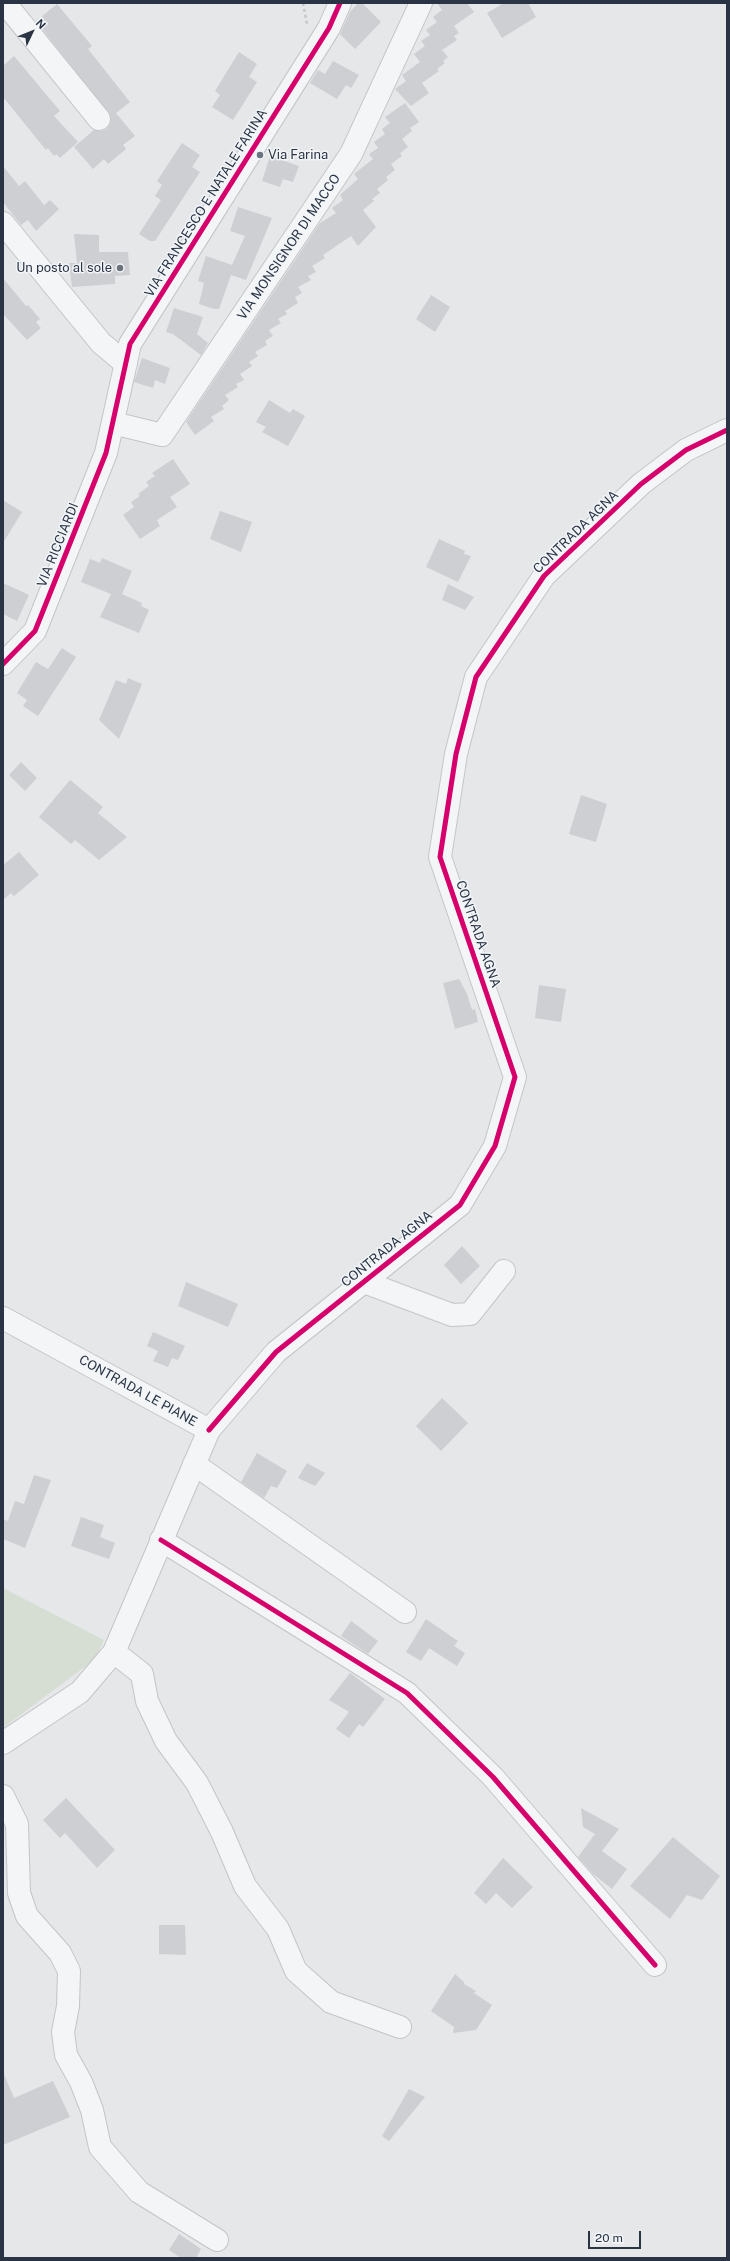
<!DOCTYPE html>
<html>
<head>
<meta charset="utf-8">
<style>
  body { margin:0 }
  #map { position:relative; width:730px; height:2261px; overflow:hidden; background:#e5e7e9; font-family:"Public Sans",sans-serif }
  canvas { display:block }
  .frame { position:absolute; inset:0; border:4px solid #2a3444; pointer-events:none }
  .north { position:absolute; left:12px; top:12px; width:40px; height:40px; -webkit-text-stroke:3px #f2f5f8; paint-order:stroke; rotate:47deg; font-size:11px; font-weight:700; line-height:16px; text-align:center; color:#2a3444 }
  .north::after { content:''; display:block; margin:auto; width:14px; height:18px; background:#2a3444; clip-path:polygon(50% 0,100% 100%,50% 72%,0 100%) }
  .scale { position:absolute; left:588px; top:2231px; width:53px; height:18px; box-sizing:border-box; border:2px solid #2a3444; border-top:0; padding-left:5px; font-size:12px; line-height:14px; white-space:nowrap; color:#2a3444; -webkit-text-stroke:3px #f2f5f8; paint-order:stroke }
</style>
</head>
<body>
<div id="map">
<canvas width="730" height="2261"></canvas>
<div class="frame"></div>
<div class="north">N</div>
<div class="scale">20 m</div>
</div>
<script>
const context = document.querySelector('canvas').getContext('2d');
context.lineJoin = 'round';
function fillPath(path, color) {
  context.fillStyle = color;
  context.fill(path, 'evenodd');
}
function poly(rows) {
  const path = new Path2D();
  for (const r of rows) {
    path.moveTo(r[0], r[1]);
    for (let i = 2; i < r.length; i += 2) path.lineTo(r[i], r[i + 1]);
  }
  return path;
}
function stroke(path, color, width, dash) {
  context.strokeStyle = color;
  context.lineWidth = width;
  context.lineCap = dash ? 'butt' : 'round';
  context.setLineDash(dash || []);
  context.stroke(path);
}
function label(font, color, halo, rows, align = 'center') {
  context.font = font + ' "Public Sans",sans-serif';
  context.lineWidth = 3;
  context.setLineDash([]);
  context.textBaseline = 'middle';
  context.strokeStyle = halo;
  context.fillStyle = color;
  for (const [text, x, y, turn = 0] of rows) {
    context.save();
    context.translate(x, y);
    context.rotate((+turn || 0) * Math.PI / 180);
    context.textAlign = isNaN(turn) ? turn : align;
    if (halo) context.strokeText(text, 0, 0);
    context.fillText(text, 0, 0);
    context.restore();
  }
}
const green = poly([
  [3,1588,104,1640,94,1660,3,1728]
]);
const building = poly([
  [358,3,362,3,381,22,355,49,340,34,350,12],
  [437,3,467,3,474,12,454,26,459,33,454,36,457,40,442,50,448,57,443,61,445,63,437,69,439,71,422,83,429,93,411,106,395,89,406,81,402,75,420,62,414,54,425,46,421,41,430,35,426,30,437,22,433,17,442,10],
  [504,3,528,3,536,17,502,38,487,13],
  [57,4,92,46,88,49,130,102,116,113,135,136,123,145,126,149,108,164,104,159,93,169,74,147,94,130,101,131,107,129,111,123,111,117,36,21],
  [239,52,257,64,249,77,257,82,233,120,212,107,220,95,215,91],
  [14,56,60,111,54,116,78,142,60,158,56,154,54,156,48,148,46,150,3,97,3,66],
  [333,61,359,75,351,88,346,85,337,99,310,83,318,70,325,74],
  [405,103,419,122,410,128,412,131,402,139,408,147,400,153,402,156,391,164,395,170,386,177,388,180,377,189,380,193,372,199,374,201,363,210,376,227,358,246,351,236,323,255,325,258,312,266,316,272,308,276,311,280,298,287,302,293,295,297,298,303,285,311,287,314,278,319,281,323,269,330,273,336,265,341,267,345,255,352,258,356,249,362,252,366,240,374,244,380,236,384,238,387,225,395,229,400,222,406,224,409,211,417,214,421,195,435,186,422,320,223,336,213,332,208,343,200,340,195,358,179,354,174,373,159,369,154,378,148,374,142,385,134,382,129,390,123,385,117],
  [182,143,200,155,192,167,200,172,155,241,150,241,139,234,161,200,155,196,162,185,157,181],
  [270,156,299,166,293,182,283,179,280,187,262,181],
  [3,166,19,186,25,181,44,205,50,200,59,209,36,231,28,220,21,225,3,202],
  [238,207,272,218,246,280,231,275,219,309,214,309,199,304,204,283,198,281,206,256,232,265,245,236,230,231],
  [74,234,99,235,99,252,128,252,130,275,115,276,115,284,72,287,69,263,77,263],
  [3,278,26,306,28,305,40,319,36,322,41,328,27,340,3,314],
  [431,295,450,307,435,332,416,319],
  [174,308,203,317,197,334,208,343,201,355,173,334,166,332],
  [142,358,170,368,165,384,155,380,153,388,134,382],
  [269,400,290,413,293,409,305,416,288,446,262,432,266,427,256,422],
  [173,459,190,484,170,497,177,507,157,520,160,526,140,539,123,515,134,507,131,502,140,496,138,494,149,486,146,482,155,476,152,473],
  [3,500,22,512,3,543],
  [220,511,252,522,241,552,210,539],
  [439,539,465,551,464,554,471,556,458,582,426,567],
  [102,558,132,571,122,594,142,603,141,606,149,610,139,633,100,617,111,594,81,582,90,559,100,563],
  [3,583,29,595,17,621,3,614],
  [448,584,474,597,465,610,442,600],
  [62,648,76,657,38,716,23,706,27,700,17,693,36,662,48,669],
  [128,678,142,684,119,739,99,720,116,680,126,684],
  [21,762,37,778,25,791,9,775],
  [70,780,103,807,98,813,127,837,99,860,75,840,71,844,39,817],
  [581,795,607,804,596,842,569,834],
  [19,852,39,875,14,896,11,893,3,900,3,865],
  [459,979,467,994,472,1010,475,1009,478,1022,455,1029,443,983],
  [539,985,566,989,561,1022,535,1018],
  [462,1246,480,1266,461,1284,444,1265],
  [186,1282,238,1304,228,1327,178,1306],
  [153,1332,185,1346,178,1360,172,1358,168,1367,153,1361,158,1351,147,1346],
  [442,1398,468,1423,441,1451,416,1426],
  [257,1453,287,1471,277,1488,271,1486,264,1498,241,1482],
  [307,1463,325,1473,315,1486,298,1478],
  [34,1475,51,1480,25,1548,3,1539,3,1519,8,1521,15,1501,24,1504],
  [81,1517,104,1525,100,1537,115,1543,109,1559,71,1546],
  [426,1619,458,1641,454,1646,465,1653,457,1666,429,1648,421,1661,406,1652],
  [351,1621,378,1641,368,1654,341,1636],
  [350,1673,385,1699,363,1727,359,1724,349,1738,336,1729,349,1712,329,1700],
  [66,1798,115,1850,97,1868,65,1833,60,1838,43,1820],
  [581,1808,619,1829,602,1851,627,1869,612,1889,593,1874,578,1857,595,1834,583,1827],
  [673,1837,720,1876,702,1900,687,1895,670,1919,630,1886],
  [503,1858,533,1887,512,1908,496,1893,486,1904,474,1893],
  [159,1925,185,1925,186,1955,159,1954],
  [455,1974,464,1982,464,1984,476,1991,474,1993,492,2005,476,2030,453,2033,454,2027,431,2011],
  [3,2072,14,2098,53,2081,70,2117,3,2145],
  [409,2089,425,2097,389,2141,382,2136],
  [179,2234,201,2249,196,2258,181,2258,169,2250]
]);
const path = poly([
  [303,3,307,24]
]);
const minor = poly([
  [5,3,99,119],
  [3,223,101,343,126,364],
  [113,423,162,435,351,154,421,3],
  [3,664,35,631,106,453,130,344,329,28,340,3],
  [364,1282,452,1315,470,1314,504,1271],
  [3,1318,209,1430,114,1652,80,1692,3,1743],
  [209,1430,276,1352,460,1205,495,1146,515,1077,440,857,456,754,476,677,544,576,641,484,686,450,727,430],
  [194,1464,405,1612],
  [161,1540,407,1693,493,1777,655,1965],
  [114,1652,142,1674,147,1701,166,1741,197,1783,222,1832,245,1886,278,1929,296,1971,331,2002,400,2027],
  [3,1796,17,1824,19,1893,27,1916,60,1953,69,1971,68,2006,63,2032,66,2055,81,2082,92,2110,100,2147,139,2192,217,2240]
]);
const cycleway = poly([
  [3,664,35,631,106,453,130,344,329,28,340,3],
  [209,1430,276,1352,460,1205,495,1146,515,1077,440,857,456,754,476,677,544,576,641,484,686,450,727,430],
  [161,1540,407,1693,493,1777,655,1965]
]);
const markers = [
  [260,155,4,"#6b737e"],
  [120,268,4,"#6b737e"]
];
const poiNames = [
  ["Via Farina",268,155],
  ["Un posto al sole",112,268,"right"]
];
const streetNames = [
  ["VIA FRANCESCO E NATALE FARINA",206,203,-58],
  ["VIA MONSIGNOR DI MACCO",289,247,-56],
  ["CONTRADA AGNA",576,532,-44],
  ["VIA RICCIARDI",58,545,-68],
  ["CONTRADA AGNA",478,934,71],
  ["CONTRADA AGNA",387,1249,-39],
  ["CONTRADA LE PIANE",138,1391,29]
];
fillPath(green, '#d6ded4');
fillPath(building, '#cdcfd2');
stroke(minor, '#c3c5c7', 24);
stroke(path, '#c3c5c9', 2.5, [3, 3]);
stroke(minor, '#f4f5f6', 22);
stroke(cycleway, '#d6006c', 5);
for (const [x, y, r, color] of markers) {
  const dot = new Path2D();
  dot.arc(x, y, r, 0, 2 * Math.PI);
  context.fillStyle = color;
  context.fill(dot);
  stroke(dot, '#f2f5f8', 1.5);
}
label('13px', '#2a3444', '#f2f5f8', poiNames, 'left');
label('13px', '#2a3444', '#f2f5f8', streetNames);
</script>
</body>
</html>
